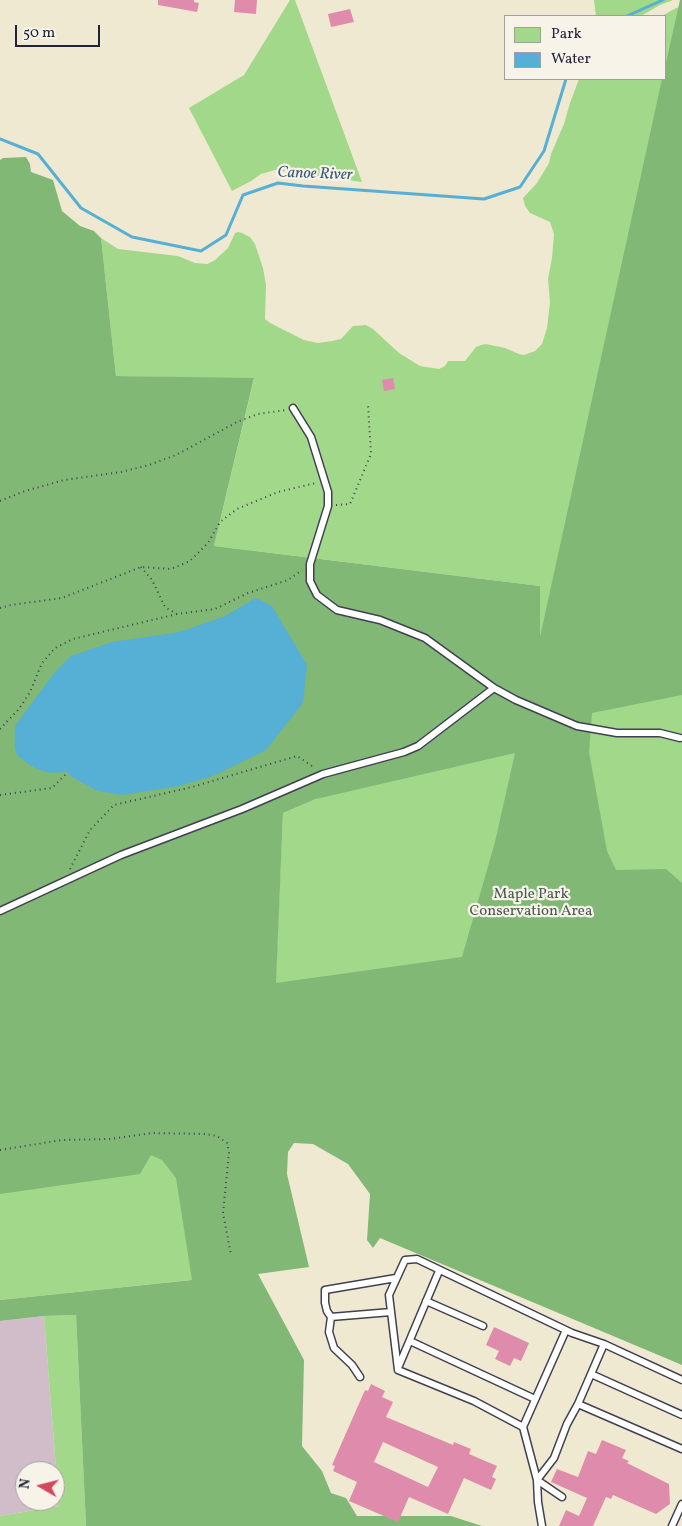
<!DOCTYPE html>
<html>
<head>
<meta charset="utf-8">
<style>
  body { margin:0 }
  #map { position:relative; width:682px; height:1526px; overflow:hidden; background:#f0e9d1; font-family:Vollkorn,serif }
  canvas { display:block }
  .legend { position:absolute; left:504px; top:15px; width:162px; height:65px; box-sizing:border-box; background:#f7f3e8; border:1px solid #a29fa3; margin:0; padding:6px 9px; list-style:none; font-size:15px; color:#22223b }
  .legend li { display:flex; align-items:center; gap:10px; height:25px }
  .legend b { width:25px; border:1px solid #a29fa3 }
  .north { position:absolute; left:15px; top:1461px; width:50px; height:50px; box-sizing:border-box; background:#f7f3e8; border:1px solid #a29fa3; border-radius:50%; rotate:278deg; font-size:14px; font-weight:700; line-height:20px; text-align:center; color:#22223b }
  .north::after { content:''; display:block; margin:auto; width:18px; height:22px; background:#d1495b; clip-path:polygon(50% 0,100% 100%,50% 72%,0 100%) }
  .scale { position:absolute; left:15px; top:25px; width:85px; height:22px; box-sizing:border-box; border:2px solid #22223b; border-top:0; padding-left:6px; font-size:15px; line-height:18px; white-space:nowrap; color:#22223b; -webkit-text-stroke:4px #f7f3e8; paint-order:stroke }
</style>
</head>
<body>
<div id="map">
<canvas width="682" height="1526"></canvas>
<ul class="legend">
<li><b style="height:14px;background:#a2d889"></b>Park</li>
<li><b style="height:14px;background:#56afd4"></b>Water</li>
</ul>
<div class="north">N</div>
<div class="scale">50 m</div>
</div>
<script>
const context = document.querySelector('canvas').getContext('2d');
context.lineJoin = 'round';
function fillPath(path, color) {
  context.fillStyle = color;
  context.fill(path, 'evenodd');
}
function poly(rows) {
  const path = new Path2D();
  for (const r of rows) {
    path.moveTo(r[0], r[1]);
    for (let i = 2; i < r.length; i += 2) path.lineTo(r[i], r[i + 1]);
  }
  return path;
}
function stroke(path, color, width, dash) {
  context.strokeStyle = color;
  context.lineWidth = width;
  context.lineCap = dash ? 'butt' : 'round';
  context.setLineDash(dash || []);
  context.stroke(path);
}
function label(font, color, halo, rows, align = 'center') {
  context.font = font + ' Vollkorn,serif';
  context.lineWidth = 4.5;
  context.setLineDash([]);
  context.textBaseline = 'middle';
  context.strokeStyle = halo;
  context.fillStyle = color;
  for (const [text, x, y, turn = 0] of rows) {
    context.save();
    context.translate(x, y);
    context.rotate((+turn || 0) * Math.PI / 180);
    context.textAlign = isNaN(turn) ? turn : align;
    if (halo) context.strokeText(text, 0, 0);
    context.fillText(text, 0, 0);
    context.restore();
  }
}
const industrial = poly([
  [44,1316,59,1506,0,1516,0,1321],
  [25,1471,55,1471,55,1501,25,1501]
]);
const green = poly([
  [290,0,295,0,362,182,275,170,261,174,251,181,232,191,189,108,244,75],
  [594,0,673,0,660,5,641,16,596,16],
  [682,7,682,1027,269,1129,283,813,316,799,540,586,214,546,254,379,116,376,101,238,118,249,178,256,195,263,207,264,215,260,228,248,235,233,238,232,242,233,250,237,255,244,263,268,266,285,265,319,270,323,304,340,318,343,332,341,341,339,353,326,366,325,373,329,399,353,420,366,439,369,445,366,448,361,465,361,476,347,481,345,486,344,505,348,519,354,524,355,535,351,542,344,547,328,550,302,548,279,552,258,554,234,550,222,530,213,525,206,523,198,537,183,549,163,551,154,564,124,570,103,579,79,666,79,666,16,662,16,676,8],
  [137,1140,229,1153,258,1273,0,1300,0,1165],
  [76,1315,86,1526,0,1526,0,1516,59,1506,44,1316]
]);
const forest = poly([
  [680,0,682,0,682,695,592,713,589,752,607,851,616,870,666,869,682,883,682,1365,380,1238,373,1248,367,1240,370,1194,348,1164,313,1144,294,1143,288,1152,287,1174,309,1267,258,1274,304,1360,302,1446,322,1471,331,1493,346,1498,357,1516,451,1516,482,1526,86,1526,76,1315,44,1316,0,1321,0,1300,192,1280,176,1178,162,1160,151,1155,140,1174,0,1194,0,160,3,158,26,157,30,164,31,172,53,180,62,211,80,226,94,231,101,238,116,376,254,378,214,546,540,586,540,637,662,79,666,79,666,63],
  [515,753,495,842,462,957,276,983,283,813,316,799]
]);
const water = poly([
  [256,598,272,606,307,665,303,703,266,750,213,776,179,786,123,795,97,791,72,777,67,772,50,773,37,769,27,763,17,755,15,748,15,726,55,672,71,656,112,642,180,632,225,616]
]);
const stream = poly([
  [627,16,663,0],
  [0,139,38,154,81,208,132,237,201,251,226,235,243,195,278,183,303,186,484,199,520,187,544,151,566,79]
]);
const building = poly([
  [158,0,194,0,194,2,199,3,197,12,158,5],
  [235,0,257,0,256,14,234,12],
  [350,9,354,22,331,27,328,14],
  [393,378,395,389,384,391,382,380],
  [494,1327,529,1343,521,1361,514,1358,510,1366,495,1359,499,1351,486,1345],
  [371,1384,385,1391,382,1397,393,1402,386,1417,453,1445,454,1442,471,1449,469,1454,497,1466,492,1477,496,1479,491,1490,464,1478,448,1514,409,1497,398,1522,349,1501,357,1482,333,1471,335,1466,332,1465,365,1390,368,1391],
  [383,1442,438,1467,428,1487,374,1462],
  [602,1440,626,1450,622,1458,629,1461,627,1463,669,1484,670,1504,656,1514,613,1495,611,1499,606,1497,593,1526,559,1526,566,1510,579,1516,587,1498,551,1482,557,1469,578,1477,588,1451,596,1454]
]);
const path = poly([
  [0,501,25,491,64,480,121,472,149,465,176,455,237,422,258,414,286,410],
  [336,505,350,504,371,454,368,405],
  [141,567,152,580,165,607,177,614,215,609,248,593,288,580,302,570],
  [0,608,11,605,62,598,141,567,171,569,190,561,208,543,220,522,237,509,278,492,316,483],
  [0,729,19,709,30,692,42,663,55,648,73,639,177,614],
  [0,795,52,788,67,773],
  [70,869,90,830,114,805,192,787,297,756,315,768],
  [0,1150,62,1140,110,1139,152,1133,206,1134,217,1136,227,1143,229,1153,223,1213,231,1255]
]);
const service = poly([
  [293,408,311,437,328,492,328,506,310,564,310,581,317,595,337,610,380,620,425,638,494,688,516,700,577,726,617,733,660,733,680,738],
  [0,911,121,855,242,809,323,774,404,752,418,746,494,688],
  [426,1301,483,1326],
  [331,1317,391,1312],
  [410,1341,535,1399],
  [398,1368,439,1271],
  [398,1370,389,1295,405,1260,417,1259,572,1333,604,1344,682,1380],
  [398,1370,474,1401,523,1427],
  [591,1374,682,1415],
  [360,1377,352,1365,334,1348,329,1332,331,1317,327,1311,325,1303,325,1290,396,1278],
  [578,1404,604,1344],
  [562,1497,537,1480,554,1458,567,1424,578,1404,682,1449],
  [542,1526,538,1502,537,1480,523,1427,566,1330],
  [672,1526,682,1504]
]);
const parkNames = [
  ["Maple Park",531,895],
  ["Conservation Area",531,912]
];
const waterNames = [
  ["Canoe River",315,175,2]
];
fillPath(industrial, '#d1bdca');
fillPath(green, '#a2d889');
fillPath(forest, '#81b875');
fillPath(water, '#56afd4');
stroke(stream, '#56afd4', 3);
fillPath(building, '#df8cac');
stroke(service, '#414052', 9);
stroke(path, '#414052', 2, [1, 4]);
stroke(service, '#fff', 6);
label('15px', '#485952', '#f7f3e8', parkNames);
label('italic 16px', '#375a78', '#f7f3e8', waterNames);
</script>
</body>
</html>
